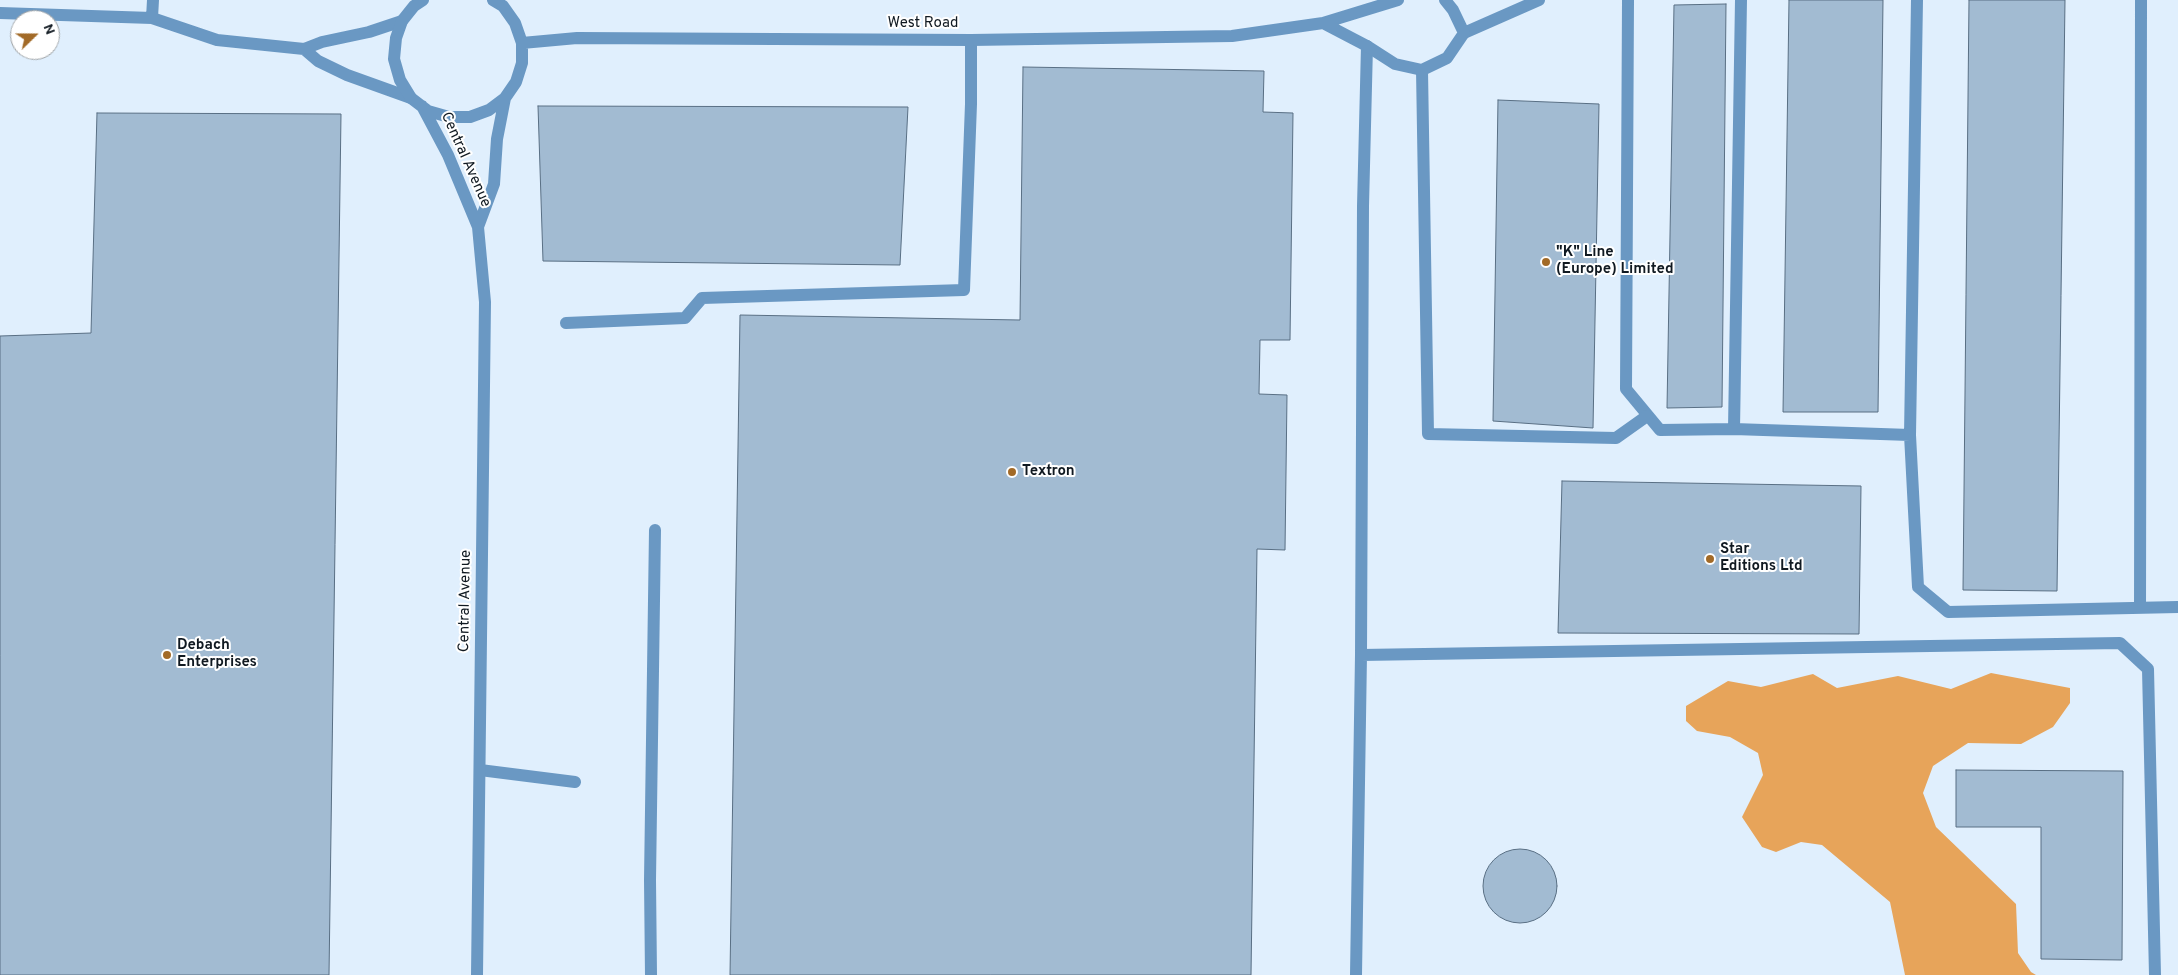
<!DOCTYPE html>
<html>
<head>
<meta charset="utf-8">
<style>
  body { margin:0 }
  #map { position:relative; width:2178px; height:975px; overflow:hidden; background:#e0effd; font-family:Overpass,sans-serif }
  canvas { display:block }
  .north { position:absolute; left:10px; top:10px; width:50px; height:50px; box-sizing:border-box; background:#fff; border:1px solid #9fa3a6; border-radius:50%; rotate:68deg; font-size:14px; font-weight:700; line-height:20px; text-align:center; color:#101921 }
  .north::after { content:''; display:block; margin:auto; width:18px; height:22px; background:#a26a27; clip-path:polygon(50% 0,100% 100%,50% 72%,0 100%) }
</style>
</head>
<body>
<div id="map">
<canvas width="2178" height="975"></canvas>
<div class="north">N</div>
</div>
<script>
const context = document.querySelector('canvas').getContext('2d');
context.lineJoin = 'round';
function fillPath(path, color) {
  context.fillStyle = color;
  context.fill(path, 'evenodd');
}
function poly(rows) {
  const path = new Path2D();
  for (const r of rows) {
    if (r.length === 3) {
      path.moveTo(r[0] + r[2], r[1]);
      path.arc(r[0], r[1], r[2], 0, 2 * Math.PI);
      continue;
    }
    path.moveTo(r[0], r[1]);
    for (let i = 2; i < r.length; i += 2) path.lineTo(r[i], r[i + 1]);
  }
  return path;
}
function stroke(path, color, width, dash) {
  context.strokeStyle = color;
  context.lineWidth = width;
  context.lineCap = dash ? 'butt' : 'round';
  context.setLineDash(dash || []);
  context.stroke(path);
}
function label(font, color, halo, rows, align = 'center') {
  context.font = font + ' Overpass,sans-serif';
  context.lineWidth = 4;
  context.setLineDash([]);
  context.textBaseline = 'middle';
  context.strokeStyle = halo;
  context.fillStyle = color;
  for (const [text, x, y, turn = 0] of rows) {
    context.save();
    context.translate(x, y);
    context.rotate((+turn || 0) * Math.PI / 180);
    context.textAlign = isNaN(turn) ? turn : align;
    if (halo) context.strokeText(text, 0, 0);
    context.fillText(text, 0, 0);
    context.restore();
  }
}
const forest = poly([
  [1991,673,2070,688,2070,703,2053,727,2021,744,1968,743,1933,766,1923,793,1936,827,2016,904,2018,953,2031,972,2036,975,1905,975,1890,902,1822,845,1801,842,1776,852,1762,847,1742,817,1763,775,1758,753,1730,737,1697,731,1686,721,1686,706,1728,681,1761,687,1813,674,1837,688,1898,676,1951,689]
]);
const building = poly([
  [1789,0,1883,0,1878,412,1783,412,1789,0],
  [1969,0,2065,0,2057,591,1963,590,1969,0],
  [1726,4,1722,407,1667,408,1674,5,1726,4],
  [1023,67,1264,71,1263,112,1293,113,1290,340,1260,340,1259,394,1287,395,1285,550,1257,549,1251,975,730,975,740,315,1020,320,1023,67],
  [1498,100,1599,104,1593,428,1493,421,1498,100],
  [538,106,908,107,900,265,543,261,538,106],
  [97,113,341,114,329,975,0,975,0,336,91,333,97,113],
  [1562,481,1861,486,1859,634,1558,633,1562,481],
  [1956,770,2123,771,2122,960,2041,959,2041,827,1956,827,1956,770],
  [1520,886,37]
]);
const service = poly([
  [1628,0,1626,389,1660,430,1734,429,1910,435],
  [1917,0,1910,435,1918,587,1948,612,2178,607],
  [0,13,152,18,217,40,304,49,322,42,369,32,402,21],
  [152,18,153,0],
  [1464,33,1539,0],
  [304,49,318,61,347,75,411,98],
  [566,323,685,318,702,298,964,290,971,104,971,40],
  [1734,429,1741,0],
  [2140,608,2141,0],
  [1361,655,2120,643,2148,669,2155,975],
  [480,770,575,782],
  [651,975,650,880,655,530],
  [1356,975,1361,655,1363,206,1367,46]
]);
const minor = poly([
  [423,0,414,6,402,21,396,38,394,59,400,80,411,98,428,111,449,117,470,117,489,110,505,98,516,82,522,63,522,43,515,23,503,6,493,0],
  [1323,23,1367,46,1395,64,1422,70,1447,58,1464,33,1453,10,1445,0],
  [522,43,577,38,971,40,1232,36,1323,23,1398,0],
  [1422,70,1428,434,1616,438,1647,416],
  [422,106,448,155,478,227,485,302,477,975],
  [478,227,494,184,497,139,505,98]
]);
const markers = [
  [1546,262,5,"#a26a27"],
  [1012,472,5,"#a26a27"],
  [1710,559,5,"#a26a27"],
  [167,655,5,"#a26a27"]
];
const streetNames = [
  ["West Road",923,24],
  ["Central Avenue",465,160,66],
  ["Central Avenue",466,601,-89]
];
const poiNames = [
  ["\"K\" Line",1556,253],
  ["(Europe) Limited",1556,270],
  ["Textron",1022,472],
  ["Star",1720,550],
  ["Editions Ltd",1720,567],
  ["Debach",177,646],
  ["Enterprises",177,663]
];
fillPath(forest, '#e7a45a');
fillPath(building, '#a2bbd2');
stroke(building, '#596f84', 1);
stroke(service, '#6a98c3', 12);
stroke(minor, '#6a98c3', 12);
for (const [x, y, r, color] of markers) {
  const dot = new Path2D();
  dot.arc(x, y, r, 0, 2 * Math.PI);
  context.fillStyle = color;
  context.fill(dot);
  stroke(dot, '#fff', 2);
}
label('15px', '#101921', '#fff', streetNames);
label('bold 15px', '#101921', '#fff', poiNames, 'left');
</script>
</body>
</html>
